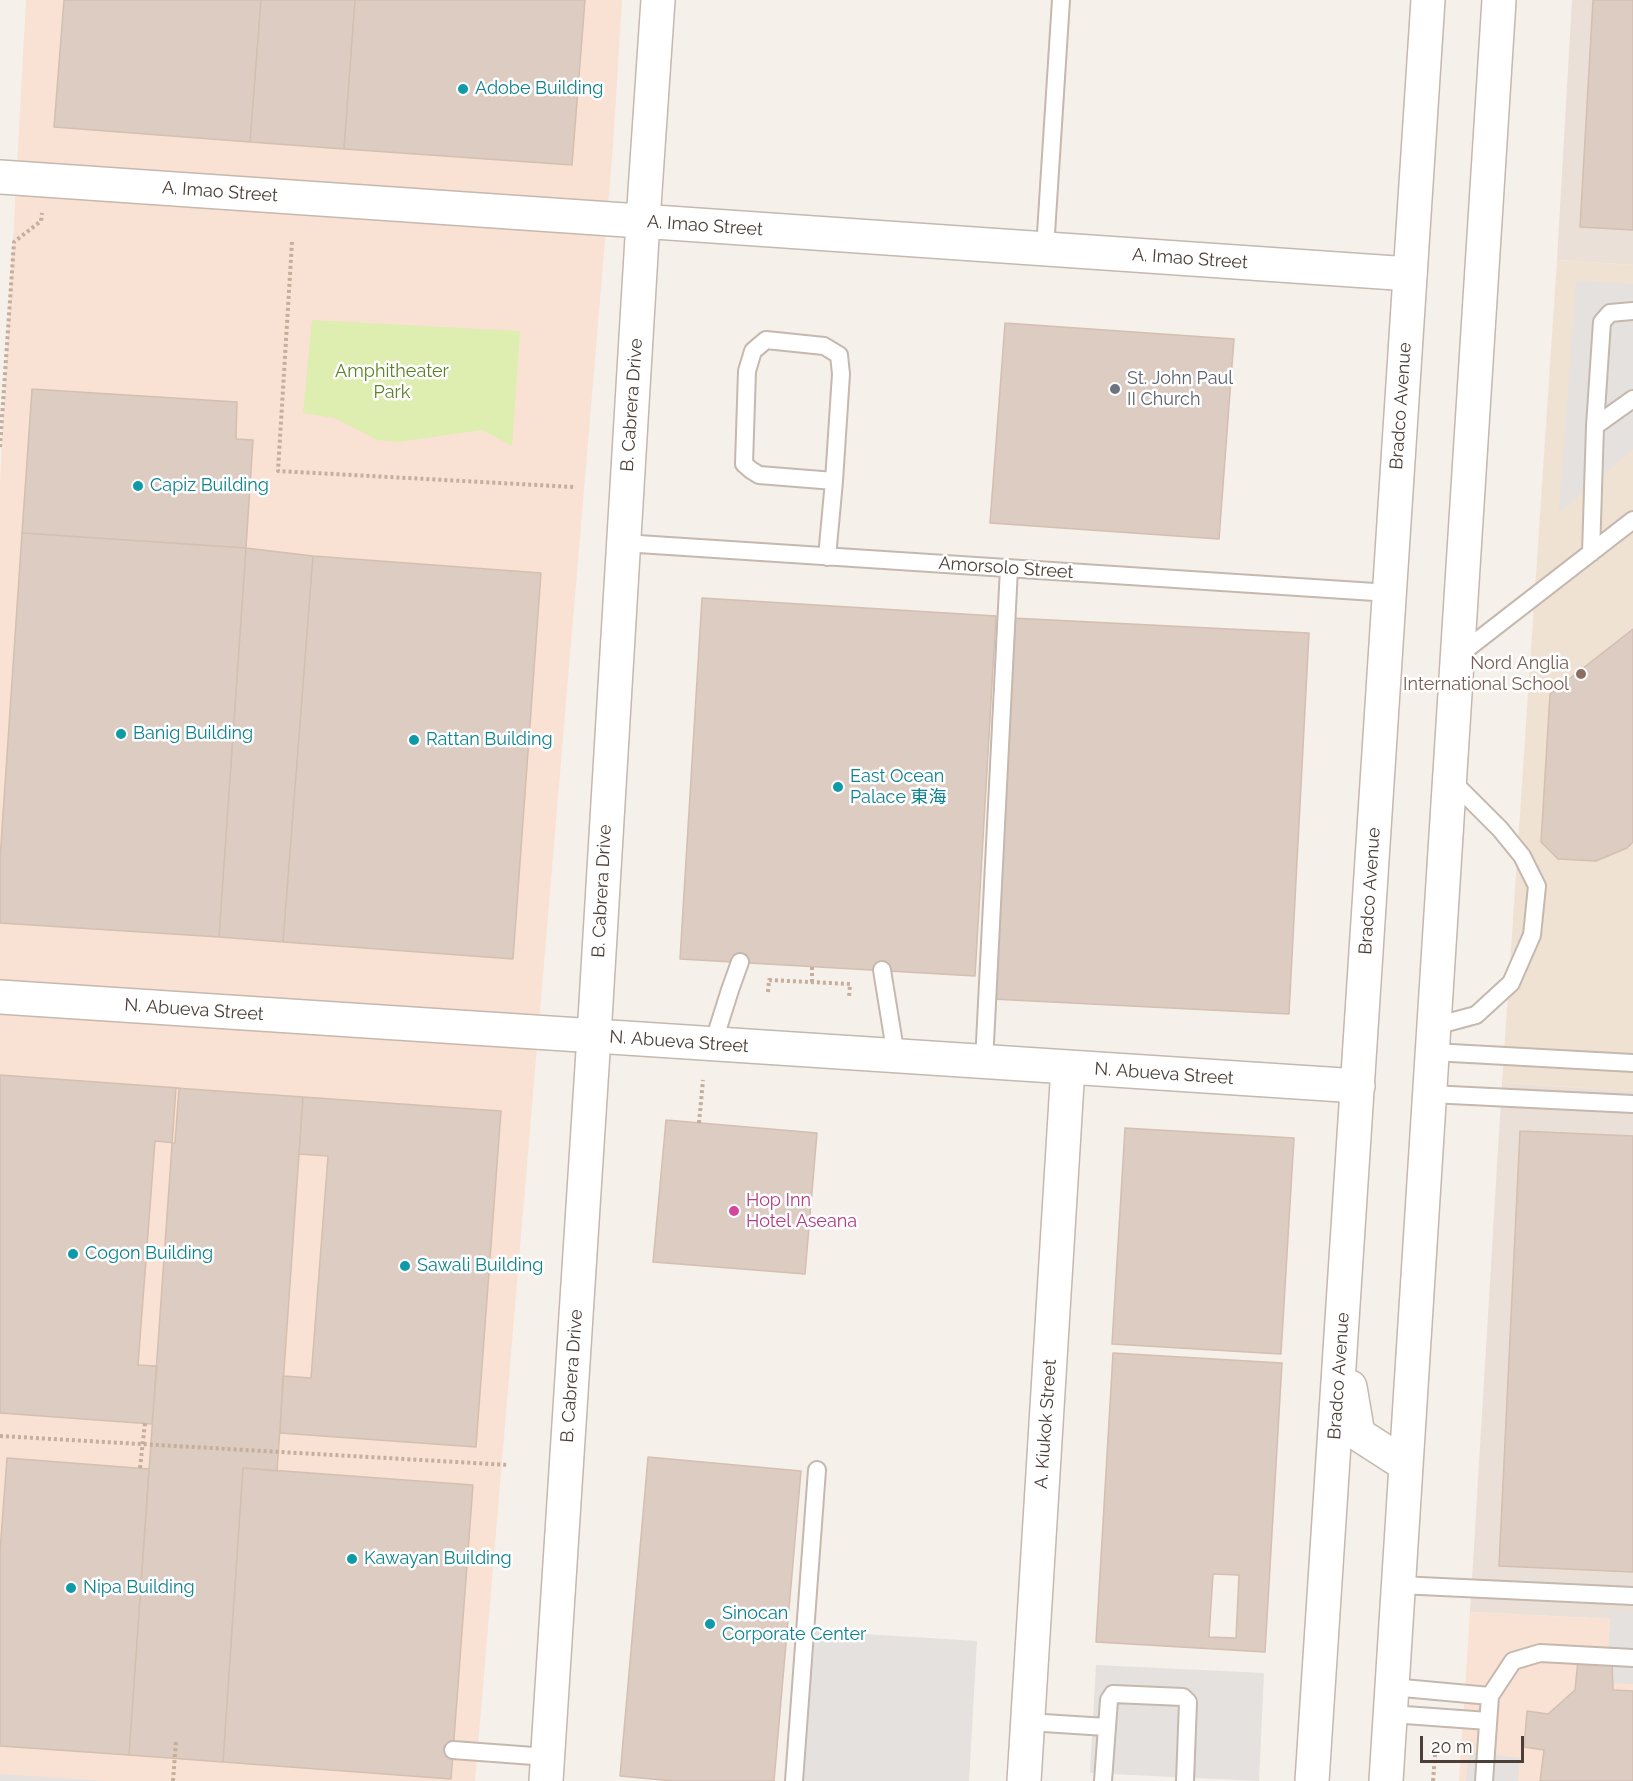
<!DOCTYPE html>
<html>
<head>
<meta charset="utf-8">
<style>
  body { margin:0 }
  #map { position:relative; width:1633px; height:1781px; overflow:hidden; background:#f6f0ea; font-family:Raleway,sans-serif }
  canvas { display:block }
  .scale { position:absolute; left:1420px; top:1736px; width:104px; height:27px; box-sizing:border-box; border:3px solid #4b3f37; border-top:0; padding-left:8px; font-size:18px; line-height:21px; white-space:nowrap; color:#4b3f37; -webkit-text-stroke:4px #fff; paint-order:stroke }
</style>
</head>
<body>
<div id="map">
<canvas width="1633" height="1781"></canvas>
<div class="scale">20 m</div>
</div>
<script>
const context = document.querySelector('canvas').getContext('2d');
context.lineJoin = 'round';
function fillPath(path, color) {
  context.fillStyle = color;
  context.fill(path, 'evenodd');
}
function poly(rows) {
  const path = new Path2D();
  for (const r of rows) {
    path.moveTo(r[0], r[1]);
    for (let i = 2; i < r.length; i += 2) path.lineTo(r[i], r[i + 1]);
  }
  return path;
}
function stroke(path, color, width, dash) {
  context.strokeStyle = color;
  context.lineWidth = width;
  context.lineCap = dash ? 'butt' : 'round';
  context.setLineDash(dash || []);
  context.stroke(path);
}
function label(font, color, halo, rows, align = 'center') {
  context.font = font + ' Raleway,"Noto Sans SC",sans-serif';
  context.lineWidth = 5;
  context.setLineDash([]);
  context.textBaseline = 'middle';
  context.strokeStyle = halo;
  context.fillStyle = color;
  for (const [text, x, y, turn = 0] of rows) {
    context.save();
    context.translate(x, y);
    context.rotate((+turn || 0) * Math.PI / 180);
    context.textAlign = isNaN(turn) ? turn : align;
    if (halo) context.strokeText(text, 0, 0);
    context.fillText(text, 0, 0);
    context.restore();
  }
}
const residential = poly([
  [1572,0,1633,0,1633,265,1557,260],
  [1502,1083,1633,1091,1633,1620,1470,1612]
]);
const commercial = poly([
  [26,0,622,0,613,146,475,1781,0,1781,0,481],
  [1470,1612,1633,1620,1633,1781,1459,1781]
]);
const education = poly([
  [1557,260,1633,265,1633,1091,1502,1083]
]);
const green = poly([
  [312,320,520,331,512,446,482,430,398,442,377,440,335,418,303,413]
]);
const parking = poly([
  [1576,281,1633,284,1633,449,1559,512],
  [1611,1610,1633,1612,1633,1684,1606,1683],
  [815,1631,977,1641,969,1781,801,1781],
  [1096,1665,1264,1673,1259,1781,1090,1773],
  [1469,1752,1520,1758,1518,1781,1466,1781],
  [0,1774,106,1781,0,1781]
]);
const building = poly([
  [64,0,261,0,250,142,54,127,64,0],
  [261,0,355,0,344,149,250,142,261,0],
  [355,0,585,0,572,165,344,149,355,0],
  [1593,0,1633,0,1633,230,1580,227,1593,0],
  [1005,323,1234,339,1219,539,990,523,1005,323],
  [32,389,237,402,236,439,253,440,246,548,22,533,32,389],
  [22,533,246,548,219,937,0,923,0,859,22,533],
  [246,548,313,556,283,942,219,937,246,548],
  [313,556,541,573,513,959,283,942,313,556],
  [702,598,996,616,975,976,680,959,702,598],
  [1012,618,1309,633,1289,1014,992,999,1012,618],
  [1633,629,1633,842,1627,848,1596,861,1558,859,1541,842,1550,694,1633,629],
  [0,1075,179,1088,175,1143,155,1141,138,1365,157,1366,152,1424,0,1413,0,1075],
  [176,1088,303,1097,277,1471,243,1468,223,1762,129,1755,176,1088],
  [303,1097,501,1111,476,1447,280,1433,283,1376,311,1378,328,1156,299,1154,303,1097],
  [666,1120,817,1133,805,1274,653,1262,666,1120],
  [1125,1128,1294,1138,1281,1354,1112,1344,1125,1128],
  [1520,1131,1633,1136,1633,1572,1499,1566,1520,1131],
  [1113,1353,1282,1363,1265,1652,1096,1642,1113,1353],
  [648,1457,801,1471,774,1781,673,1781,620,1776,648,1457],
  [7,1458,149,1469,129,1755,0,1746,0,1551,7,1458],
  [243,1468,473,1485,451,1779,223,1762,243,1468],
  [1213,1574,1239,1575,1236,1638,1209,1637,1213,1574],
  [1578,1660,1612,1663,1613,1690,1633,1691,1633,1781,1540,1781,1544,1750,1524,1747,1527,1711,1548,1714,1575,1690,1578,1660]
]);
const path = poly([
  [292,242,278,471,574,487],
  [0,447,14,242,41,221,42,213],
  [812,982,812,966],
  [768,992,769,980,850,984,849,998],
  [699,1123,703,1080],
  [0,1436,509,1465],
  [173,1781,176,1741],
  [1433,1781,1436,1743]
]);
const service = poly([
  [1045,249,1061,0],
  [1595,426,1633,399],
  [623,543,1390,593],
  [1591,553,1595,426,1602,322,1610,313,1633,311],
  [827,557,834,481,841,374,839,355,824,346,766,340,753,351,747,371,744,464,751,470,759,475,834,481],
  [1459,655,1633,520],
  [882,970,896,1056],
  [1435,1026,1476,1015,1511,983,1532,935,1537,886,1522,856,1500,829,1450,779],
  [713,1044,730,990,740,962],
  [1433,1052,1633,1063],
  [984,1062,1009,568],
  [1430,1094,1633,1104],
  [1399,1585,1633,1596],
  [1392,1687,1490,1696],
  [1391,1714,1488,1721],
  [1028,1722,1106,1727],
  [453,1750,547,1757],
  [794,1781,817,1470],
  [1103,1781,1109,1700,1113,1694,1183,1697,1188,1702,1185,1781],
  [1484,1781,1490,1696,1513,1661,1540,1653,1633,1658]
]);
const minor = poly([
  [0,177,1410,274],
  [0,997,1358,1086],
  [546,1781,594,1036,643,221,658,0],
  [1024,1781,1068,1067]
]);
const tertiary = poly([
  [1350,1387,1358,1434,1406,1465],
  [1312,1781,1428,0],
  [1386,1781,1499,0]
]);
const pathBridge = poly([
  [140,1468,145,1423]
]);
const markers = [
  [463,89,6,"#0f9aa8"],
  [1115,389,6,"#6b7280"],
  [138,486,6,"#0f9aa8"],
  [1581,674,6,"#8d6e63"],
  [121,734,6,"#0f9aa8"],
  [414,740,6,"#0f9aa8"],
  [838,787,6,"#0f9aa8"],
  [734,1211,6,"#d1479c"],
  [73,1254,6,"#0f9aa8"],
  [405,1266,6,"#0f9aa8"],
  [352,1559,6,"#0f9aa8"],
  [71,1588,6,"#0f9aa8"],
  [710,1624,6,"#0f9aa8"]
];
const cultureNames = [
  ["Adobe Building",475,89],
  ["Capiz Building",150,486],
  ["Banig Building",133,734],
  ["Rattan Building",426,740],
  ["East Ocean",850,777],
  ["Palace 東海",850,798],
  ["Cogon Building",85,1254],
  ["Sawali Building",417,1266],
  ["Kawayan Building",364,1559],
  ["Nipa Building",83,1588],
  ["Sinocan",722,1614],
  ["Corporate Center",722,1635]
];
const streetNames = [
  ["A. Imao Street",220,192,4],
  ["A. Imao Street",705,226,4],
  ["A. Imao Street",1190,259,4],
  ["B. Cabrera Drive",632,405,-86],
  ["Bradco Avenue",1401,406,-86],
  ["Amorsolo Street",1006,568,4],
  ["B. Cabrera Drive",602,891,-87],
  ["Bradco Avenue",1370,891,-86],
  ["N. Abueva Street",194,1010,4],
  ["N. Abueva Street",679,1042,4],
  ["N. Abueva Street",1164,1074,4],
  ["B. Cabrera Drive",572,1376,-86],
  ["Bradco Avenue",1339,1376,-86],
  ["A. Kiukok Street",1046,1424,-86]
];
const parkNames = [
  ["Amphitheater",392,372],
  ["Park",392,393]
];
const worshipNames = [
  ["St. John Paul",1127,379],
  ["II Church",1127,400]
];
const educationNames = [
  ["Nord Anglia",1569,664],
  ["International School",1569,685]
];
const hotelNames = [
  ["Hop Inn",746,1201],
  ["Hotel Aseana",746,1222]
];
fillPath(residential, '#eae0d7');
fillPath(commercial, '#f9e2d4');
fillPath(education, '#f0e2d3');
fillPath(green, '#deedb0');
fillPath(parking, '#e4e1de');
fillPath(building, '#dcccc1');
stroke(building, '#d4bfb0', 1.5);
stroke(service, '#c5b8ae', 20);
stroke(minor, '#c5b8ae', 36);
stroke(tertiary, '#c5b8ae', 36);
stroke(path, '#c5ae9b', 4, [3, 3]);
stroke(service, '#fff', 16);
stroke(minor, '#fff', 33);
stroke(tertiary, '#fff', 33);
stroke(pathBridge, '#c5ae9b', 4, [3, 3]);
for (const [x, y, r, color] of markers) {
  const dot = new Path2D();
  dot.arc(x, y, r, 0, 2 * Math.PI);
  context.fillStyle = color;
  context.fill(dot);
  stroke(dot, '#fff', 2);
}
label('18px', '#0d838f', '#fff', cultureNames, 'left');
label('18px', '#4b3f37', '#fff', streetNames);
label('18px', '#5b8224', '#fff', parkNames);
label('18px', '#5b616d', '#fff', worshipNames, 'left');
label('18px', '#785e54', '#fff', educationNames, 'right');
label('18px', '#b23c85', '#fff', hotelNames, 'left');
</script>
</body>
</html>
